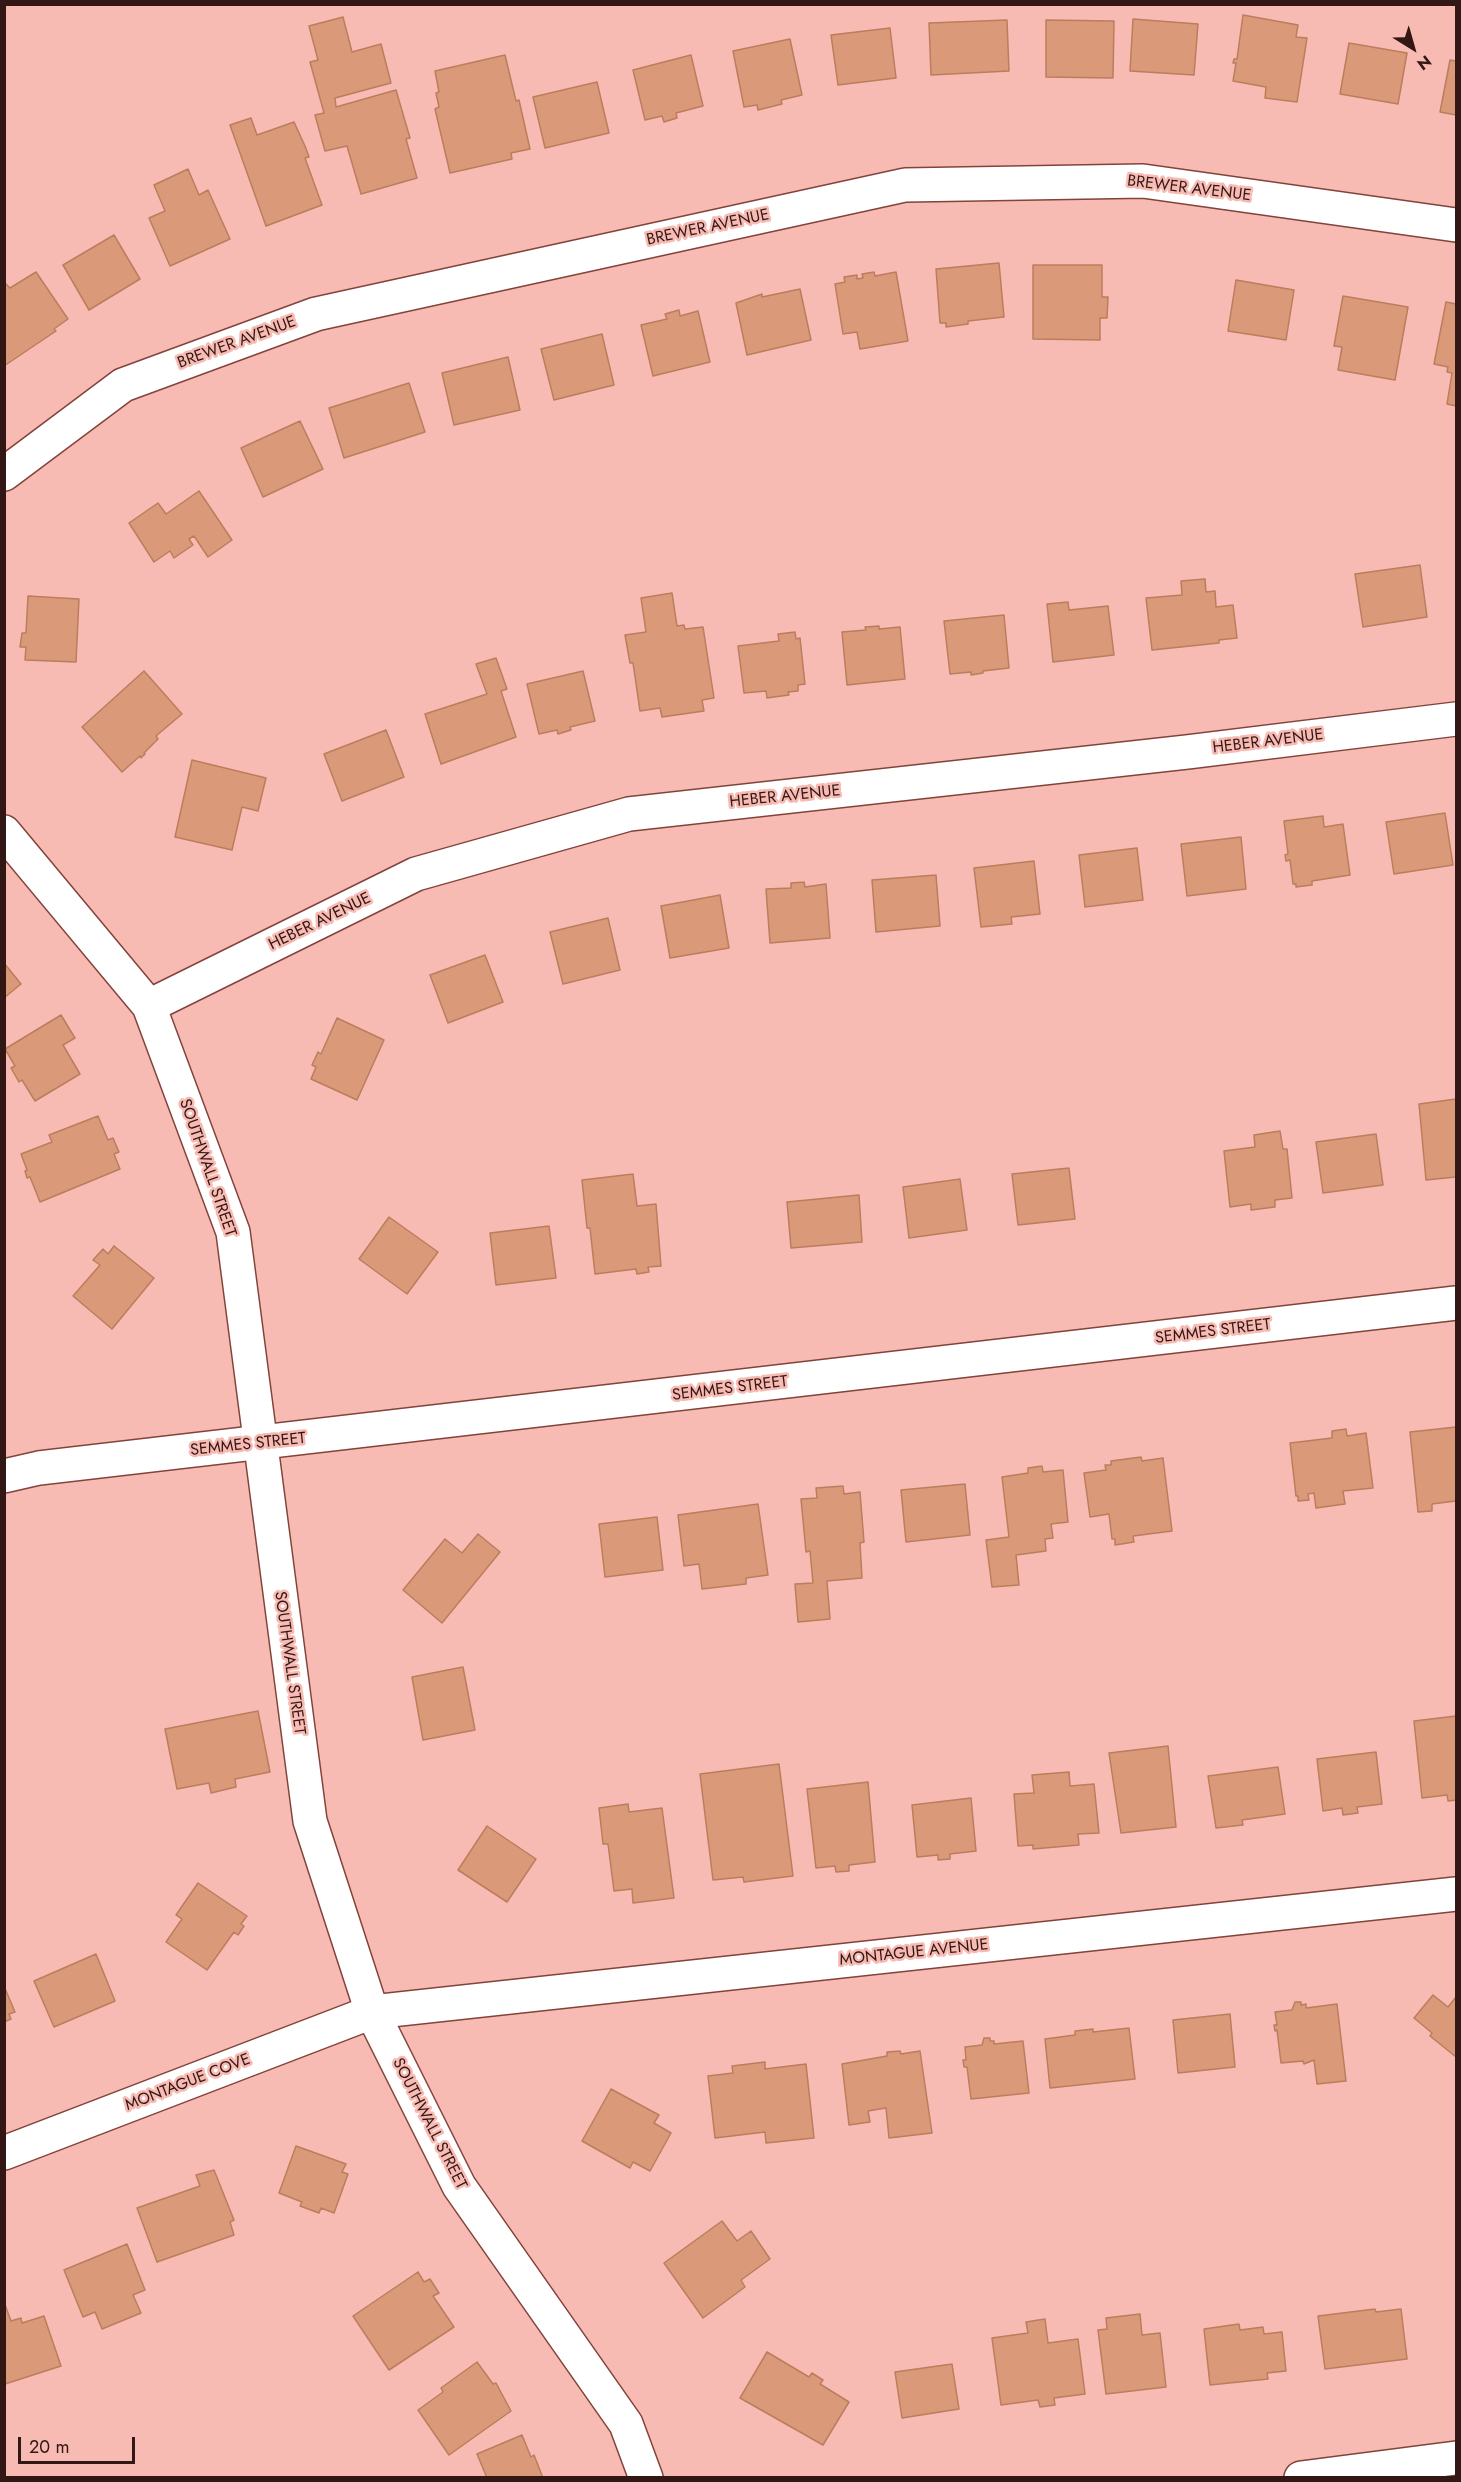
<!DOCTYPE html>
<html>
<head>
<meta charset="utf-8">
<style>
  body { margin:0 }
  #map { position:relative; width:1461px; height:2482px; overflow:hidden; background:#f8bbb3; font-family:Jost,sans-serif }
  canvas { display:block }
  .frame { position:absolute; inset:0; border:6px solid #321714; pointer-events:none }
  .north { position:absolute; left:1383px; top:18px; width:60px; height:60px; -webkit-text-stroke:4px #f8bbb3; paint-order:stroke; rotate:143deg; font-size:16px; font-weight:700; line-height:24px; text-align:center; color:#321714 }
  .north::after { content:''; display:block; margin:auto; width:21px; height:27px; background:#321714; clip-path:polygon(50% 0,100% 100%,50% 72%,0 100%) }
  .scale { position:absolute; left:18px; top:2437px; width:117px; height:27px; box-sizing:border-box; border:3px solid #321714; border-top:0; padding-left:8px; font-size:18px; line-height:21px; white-space:nowrap; color:#321714; -webkit-text-stroke:4px #f8bbb3; paint-order:stroke }
</style>
</head>
<body>
<div id="map">
<canvas width="1461" height="2482"></canvas>
<div class="frame"></div>
<div class="north">N</div>
<div class="scale">20 m</div>
</div>
<script>
const context = document.querySelector('canvas').getContext('2d');
context.lineJoin = 'round';
function fillPath(path, color) {
  context.fillStyle = color;
  context.fill(path, 'evenodd');
}
function poly(rows) {
  const path = new Path2D();
  for (const r of rows) {
    path.moveTo(r[0], r[1]);
    for (let i = 2; i < r.length; i += 2) path.lineTo(r[i], r[i + 1]);
  }
  return path;
}
function stroke(path, color, width, dash) {
  context.strokeStyle = color;
  context.lineWidth = width;
  context.lineCap = dash ? 'butt' : 'round';
  context.setLineDash(dash || []);
  context.stroke(path);
}
function label(font, color, halo, rows, align = 'center') {
  context.font = font + ' Jost,sans-serif';
  context.lineWidth = 5;
  context.setLineDash([]);
  context.textBaseline = 'middle';
  context.strokeStyle = halo;
  context.fillStyle = color;
  for (const [text, x, y, turn = 0] of rows) {
    context.save();
    context.translate(x, y);
    context.rotate((+turn || 0) * Math.PI / 180);
    context.textAlign = isNaN(turn) ? turn : align;
    if (halo) context.strokeText(text, 0, 0);
    context.fillText(text, 0, 0);
    context.restore();
  }
}
const building = poly([
  [1243,15,1298,25,1296,37,1307,38,1297,102,1265,98,1266,87,1233,81,1236,63,1233,63,1234,59,1237,59,1243,15],
  [343,17,352,52,381,44,391,83,335,98,336,107,396,90,410,138,406,139,417,178,361,194,347,146,325,151,315,115,324,113,310,62,318,60,309,26,343,17],
  [1133,19,1198,24,1194,75,1130,71,1133,19],
  [1007,20,1009,71,931,75,929,23,1007,20],
  [1046,20,1114,21,1113,78,1046,77,1046,20],
  [890,28,896,78,838,85,831,35,890,28],
  [790,39,802,95,781,100,782,104,758,110,757,105,744,107,733,51,790,39],
  [1349,43,1407,53,1398,104,1340,94,1349,43],
  [505,55,516,101,519,100,530,149,511,153,512,159,450,173,435,109,439,107,436,93,439,92,435,71,505,55],
  [691,55,703,106,676,113,677,118,664,122,662,116,645,120,633,70,691,55],
  [1450,60,1456,61,1456,115,1440,112,1450,60],
  [597,82,609,133,545,148,533,97,597,82],
  [251,118,257,135,294,122,305,146,309,157,305,158,322,205,266,226,230,125,251,118],
  [188,169,199,195,208,190,230,239,170,266,149,218,165,211,154,185,188,169],
  [114,235,140,279,89,310,63,265,114,235],
  [999,263,1004,317,968,321,968,324,946,327,946,323,940,323,936,269,999,263],
  [1033,265,1102,265,1102,297,1108,297,1107,318,1100,318,1100,340,1033,339,1033,265],
  [36,272,68,319,54,329,56,331,4,366,4,282,10,288,36,272],
  [874,272,875,276,896,272,908,341,860,349,857,332,843,334,835,284,845,282,844,277,857,275,857,279,863,278,862,274,874,272],
  [1236,280,1294,290,1286,340,1228,331,1236,280],
  [800,289,811,340,747,355,736,303,762,294,762,297,800,289],
  [1343,296,1408,307,1395,380,1338,370,1342,347,1334,346,1343,296],
  [1446,302,1456,304,1456,406,1447,404,1452,373,1447,372,1448,367,1434,364,1446,302],
  [679,310,680,316,698,311,710,362,653,376,641,325,667,319,665,314,679,310],
  [602,334,614,385,554,400,541,349,602,334],
  [508,357,520,410,454,425,442,373,508,357],
  [409,383,425,432,344,458,329,408,409,383],
  [300,421,323,469,263,497,241,448,300,421],
  [199,491,232,540,208,557,194,536,189,539,193,545,174,558,170,551,154,562,129,523,158,503,166,514,199,491],
  [1420,565,1427,617,1363,627,1355,574,1420,565],
  [1205,579,1206,592,1215,591,1216,607,1233,605,1237,638,1219,640,1219,643,1152,650,1146,598,1182,595,1181,581,1205,579],
  [672,593,677,626,684,625,685,629,703,627,714,698,702,700,704,711,662,717,660,708,640,711,633,663,630,663,625,635,646,632,641,598,672,593],
  [28,596,79,599,76,662,25,660,26,647,20,647,22,633,26,633,28,596],
  [1068,602,1069,610,1108,606,1114,655,1053,662,1047,604,1068,602],
  [1004,615,1009,668,983,671,983,673,971,675,971,672,950,674,944,621,1004,615],
  [879,626,879,629,900,627,905,679,847,685,842,632,866,630,865,627,879,626],
  [795,632,796,639,800,638,805,684,798,685,798,691,788,692,789,695,767,698,766,691,744,693,738,646,779,641,778,634,795,632],
  [496,658,507,689,501,691,516,737,441,764,425,714,487,694,476,664,496,658],
  [144,671,182,714,156,736,158,739,144,753,145,754,141,758,140,756,122,772,82,727,144,671],
  [583,671,595,721,570,727,571,730,558,734,557,730,539,734,527,684,583,671],
  [386,730,404,777,342,801,324,754,386,730],
  [192,760,266,778,258,811,242,807,232,850,175,837,192,760],
  [1445,813,1453,865,1394,874,1386,822,1445,813],
  [1323,816,1324,827,1343,824,1350,875,1312,881,1312,885,1296,887,1296,884,1293,884,1290,860,1286,861,1285,855,1288,854,1284,821,1323,816],
  [1241,837,1246,889,1187,896,1181,844,1241,837],
  [1137,848,1143,900,1085,907,1079,855,1137,848],
  [1034,861,1040,914,1011,917,1012,924,981,927,974,868,1034,861],
  [936,875,940,926,876,932,872,880,936,875],
  [804,882,805,887,826,884,830,938,770,943,766,889,791,888,791,883,804,882],
  [720,895,729,948,670,958,661,906,720,895],
  [608,918,620,970,563,984,550,932,608,918],
  [485,955,503,1002,448,1023,430,975,485,955],
  [4,963,21,984,4,998,4,963],
  [61,1015,75,1038,63,1045,80,1074,35,1101,22,1080,19,1082,11,1068,15,1066,5,1049,61,1015],
  [337,1018,384,1040,357,1100,311,1079,316,1067,312,1065,318,1052,321,1054,337,1018],
  [1456,1099,1456,1177,1426,1180,1419,1104,1456,1099],
  [98,1116,108,1140,113,1138,119,1152,114,1154,120,1169,40,1202,30,1177,27,1178,25,1171,27,1170,21,1154,52,1142,49,1135,98,1116],
  [1280,1131,1283,1149,1287,1149,1292,1198,1275,1200,1275,1207,1251,1210,1251,1204,1230,1207,1224,1151,1255,1147,1254,1135,1280,1131],
  [1376,1134,1383,1185,1323,1193,1316,1142,1376,1134],
  [1069,1168,1075,1219,1018,1225,1012,1174,1069,1168],
  [633,1174,637,1206,656,1204,661,1266,648,1267,649,1272,637,1274,636,1269,595,1274,590,1228,587,1228,582,1180,633,1174],
  [960,1179,967,1230,909,1238,903,1187,960,1179],
  [859,1195,862,1242,791,1248,787,1202,859,1195],
  [389,1217,438,1252,407,1294,359,1259,389,1217],
  [549,1226,556,1278,496,1285,490,1233,549,1226],
  [114,1246,154,1278,112,1329,73,1296,100,1265,93,1260,103,1249,108,1254,114,1246],
  [1456,1427,1456,1501,1432,1504,1432,1511,1418,1512,1410,1432,1456,1427],
  [1346,1429,1347,1436,1366,1433,1373,1488,1343,1491,1345,1504,1316,1508,1314,1493,1308,1494,1309,1500,1298,1501,1298,1496,1296,1496,1290,1443,1332,1438,1332,1431,1346,1429],
  [1141,1457,1142,1461,1163,1458,1172,1531,1133,1536,1134,1542,1115,1545,1115,1539,1112,1539,1109,1514,1090,1517,1084,1473,1106,1470,1105,1465,1111,1465,1111,1461,1141,1457],
  [1042,1466,1043,1472,1063,1470,1068,1522,1051,1524,1053,1538,1045,1539,1046,1551,1016,1555,1019,1585,992,1587,986,1540,1009,1537,1002,1477,1028,1473,1028,1468,1042,1466],
  [965,1484,970,1535,906,1542,901,1490,965,1484],
  [843,1486,844,1494,860,1492,864,1542,860,1543,862,1578,827,1581,830,1619,798,1622,795,1584,813,1583,810,1551,806,1552,801,1499,817,1498,816,1488,843,1486],
  [758,1504,768,1575,746,1578,746,1584,702,1589,699,1564,684,1566,678,1515,758,1504],
  [657,1517,663,1570,605,1577,599,1524,657,1517],
  [478,1534,500,1552,442,1623,403,1590,445,1539,462,1553,478,1534],
  [463,1667,475,1730,423,1740,412,1677,463,1667],
  [258,1711,270,1772,235,1779,236,1787,211,1793,209,1783,177,1789,165,1729,258,1711],
  [1456,1716,1456,1800,1448,1801,1447,1795,1422,1798,1414,1721,1456,1716],
  [1168,1746,1176,1827,1121,1833,1109,1753,1168,1746],
  [1376,1752,1382,1804,1357,1807,1358,1813,1343,1815,1342,1808,1323,1811,1317,1759,1376,1752],
  [779,1764,793,1876,744,1882,743,1877,713,1880,700,1774,779,1764],
  [1278,1767,1285,1814,1242,1820,1243,1825,1216,1828,1208,1776,1278,1767],
  [1069,1772,1070,1786,1094,1784,1099,1833,1078,1834,1079,1845,1033,1849,1033,1845,1018,1846,1014,1794,1034,1793,1032,1775,1069,1772],
  [868,1782,875,1862,849,1865,849,1871,836,1872,835,1866,816,1868,807,1789,868,1782],
  [971,1798,976,1851,950,1854,950,1859,938,1860,938,1855,917,1857,912,1805,971,1798],
  [628,1804,629,1812,662,1808,674,1898,633,1903,632,1889,614,1891,608,1844,603,1844,599,1808,628,1804],
  [487,1826,536,1859,507,1902,458,1870,487,1826],
  [198,1883,247,1916,241,1924,244,1926,238,1935,234,1932,207,1970,166,1942,182,1919,176,1915,198,1883],
  [96,1954,115,2001,54,2027,34,1981,96,1954],
  [4,1986,15,2012,9,2014,11,2019,4,2022,4,1986],
  [1433,1995,1448,2007,1456,1997,1456,2057,1430,2036,1432,2033,1414,2018,1433,1995],
  [1295,2002,1301,2002,1301,2005,1306,2004,1306,2008,1337,2004,1346,2081,1317,2084,1314,2060,1304,2064,1303,2061,1281,2063,1277,2030,1275,2031,1274,2025,1277,2025,1275,2012,1292,2010,1295,2002],
  [1230,2014,1235,2067,1178,2073,1173,2020,1230,2014],
  [1129,2028,1135,2079,1050,2088,1045,2039,1075,2035,1075,2031,1093,2029,1093,2032,1129,2028],
  [984,2038,990,2038,990,2041,994,2041,994,2044,1023,2041,1029,2093,971,2099,967,2067,964,2067,963,2060,966,2060,965,2047,982,2045,984,2038],
  [900,2051,901,2054,920,2051,932,2133,889,2138,886,2108,868,2111,870,2122,849,2125,842,2064,887,2056,887,2052,900,2051],
  [765,2062,765,2069,806,2064,814,2138,766,2143,765,2132,715,2138,708,2076,733,2073,732,2066,765,2062],
  [611,2089,659,2115,654,2123,671,2133,650,2171,633,2162,630,2168,582,2141,611,2089],
  [296,2146,346,2164,342,2172,348,2174,334,2213,321,2208,319,2213,300,2206,302,2202,279,2193,296,2146],
  [214,2170,234,2220,230,2222,234,2235,157,2262,137,2208,200,2186,196,2175,214,2170],
  [722,2221,737,2241,751,2231,770,2259,741,2280,745,2287,703,2318,664,2263,722,2221],
  [127,2244,145,2290,133,2295,141,2313,102,2329,95,2312,83,2317,64,2270,127,2244],
  [418,2272,424,2282,430,2279,439,2293,433,2296,454,2327,389,2370,353,2316,418,2272],
  [4,2302,11,2321,21,2318,22,2323,44,2316,61,2366,5,2384,4,2302],
  [1375,2309,1376,2312,1401,2309,1407,2359,1325,2369,1318,2316,1375,2309],
  [1140,2314,1142,2335,1160,2333,1166,2387,1106,2394,1098,2330,1107,2329,1106,2318,1140,2314],
  [1045,2319,1048,2343,1078,2339,1085,2394,1054,2398,1055,2405,1040,2407,1038,2400,1001,2405,992,2338,1028,2333,1026,2322,1045,2319],
  [1239,2324,1240,2330,1263,2327,1264,2334,1282,2332,1286,2371,1267,2373,1268,2379,1210,2385,1204,2329,1239,2324],
  [767,2352,809,2377,812,2373,823,2380,820,2384,849,2402,823,2445,740,2398,767,2352],
  [477,2362,493,2384,496,2383,511,2411,449,2455,418,2410,443,2392,441,2388,477,2362],
  [952,2364,959,2409,902,2418,895,2372,952,2364],
  [522,2435,531,2457,534,2455,543,2478,487,2478,477,2454,522,2435]
]);
const street = poly([
  [4,474,123,385,316,314,905,185,1143,181,1456,225],
  [4,832,149,1006,233,1232,310,1821,372,2012,459,2186,626,2424,646,2478],
  [149,1006,416,874,629,814,1187,752,1456,719],
  [4,2153,372,2012,1456,1894],
  [1301,2478,1456,2458]
]);
const secondary = poly([
  [4,1476,39,1468,1456,1303]
]);
const streetNames = [
  ["BREWER AVENUE",1189,189,7],
  ["BREWER AVENUE",708,228,-12],
  ["BREWER AVENUE",237,343,-20],
  ["HEBER AVENUE",1268,742,-7],
  ["HEBER AVENUE",785,797,-6],
  ["HEBER AVENUE",320,922,-26],
  ["SOUTHWALL STREET",207,1168,71],
  ["SEMMES STREET",1213,1332,-7],
  ["SEMMES STREET",730,1389,-7],
  ["SEMMES STREET",248,1445,-6],
  ["SOUTHWALL STREET",289,1663,82],
  ["MONTAGUE AVENUE",914,1953,-6],
  ["MONTAGUE COVE",188,2083,-21],
  ["SOUTHWALL STREET",429,2124,63]
];
fillPath(building, '#da9a79');
stroke(building, '#bb7d5d', 1.5);
stroke(street, '#82433b', 36);
stroke(secondary, '#82433b', 36);
stroke(street, '#fff', 33);
stroke(secondary, '#fff', 33);
label('16px', '#321714', '#f8bbb3', streetNames);
</script>
</body>
</html>
